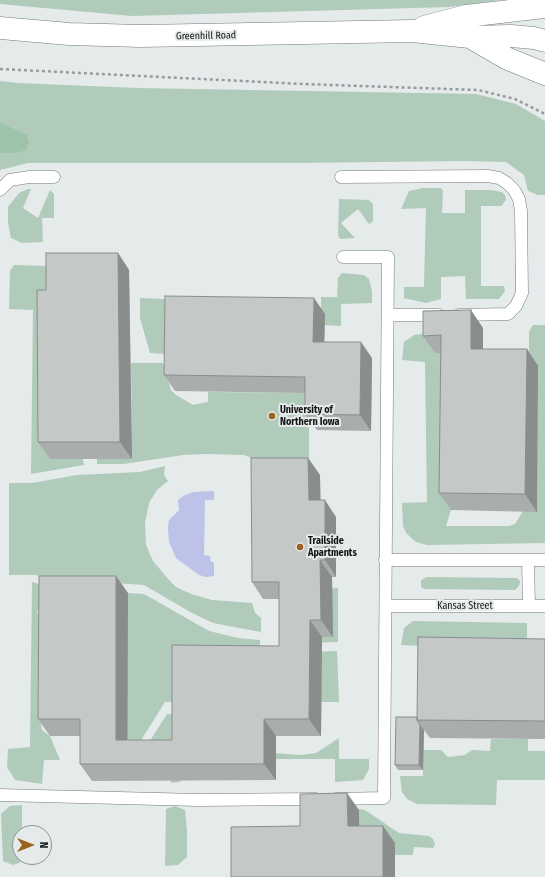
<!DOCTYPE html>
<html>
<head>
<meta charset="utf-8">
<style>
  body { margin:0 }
  #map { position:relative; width:545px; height:877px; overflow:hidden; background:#e5eaeb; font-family:"Fira Sans Condensed",sans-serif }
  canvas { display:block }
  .north { position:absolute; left:12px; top:825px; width:40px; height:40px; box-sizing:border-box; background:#e5eaeb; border:1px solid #919595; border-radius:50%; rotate:90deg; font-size:11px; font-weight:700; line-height:16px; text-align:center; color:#131515 }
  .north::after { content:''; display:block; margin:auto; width:14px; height:18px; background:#9a621e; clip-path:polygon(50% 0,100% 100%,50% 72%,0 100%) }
</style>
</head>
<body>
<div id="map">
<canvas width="545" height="877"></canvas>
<div class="north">N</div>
</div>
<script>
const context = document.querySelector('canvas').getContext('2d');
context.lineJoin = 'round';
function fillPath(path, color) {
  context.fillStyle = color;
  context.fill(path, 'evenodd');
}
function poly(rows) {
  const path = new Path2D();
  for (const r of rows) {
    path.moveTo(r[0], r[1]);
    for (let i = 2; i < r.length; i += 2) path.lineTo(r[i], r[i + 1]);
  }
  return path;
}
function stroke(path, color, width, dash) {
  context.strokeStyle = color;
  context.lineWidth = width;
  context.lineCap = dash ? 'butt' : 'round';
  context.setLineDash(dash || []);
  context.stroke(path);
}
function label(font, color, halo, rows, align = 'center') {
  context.font = font + ' "Fira Sans Condensed",sans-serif';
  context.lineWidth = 4;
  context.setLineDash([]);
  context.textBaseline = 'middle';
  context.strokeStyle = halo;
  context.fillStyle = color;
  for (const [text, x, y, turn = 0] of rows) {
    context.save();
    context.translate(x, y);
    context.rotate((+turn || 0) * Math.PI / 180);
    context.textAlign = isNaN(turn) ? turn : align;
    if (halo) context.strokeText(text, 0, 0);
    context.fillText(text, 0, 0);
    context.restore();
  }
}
const green = poly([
  [0,0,500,0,449,7,132,16,0,4],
  [0,81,18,83,138,88,476,94,516,104,545,121,545,195,538,195,528,191,524,175,506,162,464,161,293,163,28,163,0,170,0,153,15,153,26,134,0,122],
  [423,188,441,188,443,191,442,213,465,213,465,190,490,190,502,192,505,195,506,200,501,206,481,206,481,286,504,286,505,291,499,299,466,299,465,276,441,277,441,299,426,303,404,298,404,287,424,287,426,208,401,209,409,191],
  [28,189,31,189,23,208,38,218,50,190,54,194,54,218,42,218,43,242,22,243,11,238,8,222,8,207,19,193],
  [339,199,369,200,373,204,373,221,369,224,358,209,341,223,355,238,340,239,338,235],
  [14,265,47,266,84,465,31,474,33,310,9,309,10,271],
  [342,273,364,275,369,279,372,291,372,303,341,304,341,326,324,325,321,314,321,297,337,297,338,278],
  [140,298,187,300,176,327,164,344,165,354,150,353,140,318],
  [533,325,545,325,545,543,427,545,416,542,406,533,403,526,402,503,427,502,425,362,402,360,404,342,414,335,435,332,466,352,451,510,446,526,509,526,515,524,523,511,537,511,538,367,529,366,529,331],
  [131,363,163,363,171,390,176,395,193,405,208,402,208,392,324,393,317,419,309,419,309,461,263,462,244,455,205,454,183,455,124,464,97,464,97,459,132,458],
  [165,466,164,475,168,481,157,490,149,503,145,523,146,545,153,561,169,580,176,587,191,594,212,600,252,603,255,613,261,618,261,632,213,623,192,613,144,585,60,579,34,575,9,575,9,483,32,483,77,475,140,472],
  [427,577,517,578,520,581,519,586,515,590,424,589,421,587,421,580],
  [32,582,73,593,43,604,37,612,42,625,39,712,42,730,50,736,60,760,44,760,42,784,15,780,7,767,8,749,30,747],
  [338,588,338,642,309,643,298,637,319,589],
  [128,593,144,594,209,631,238,638,260,640,260,662,184,702,165,702,138,745,98,736],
  [413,621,527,623,527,656,424,646,401,645,404,628],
  [337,651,339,702,321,702,311,652],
  [167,714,184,714,180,757,181,781,178,782,172,783,170,780,146,747],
  [339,738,339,759,369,759,369,769,363,780,335,782,335,759,276,759,273,753,301,755,316,753],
  [491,739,528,739,528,751,545,751,545,780,497,780,496,805,417,804,407,799,402,792,400,776,423,776,423,750,441,750,448,757,465,755,472,750,490,751],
  [22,805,22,833,20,833,21,862,13,865,3,861,1,814,10,806],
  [175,806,185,810,187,830,187,857,178,865,165,866,166,809],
  [359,809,365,810,399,833,429,836,433,839,435,844,433,848,414,847,413,855,395,855,395,843,360,834]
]);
const forest = poly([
  [0,122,26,134,29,142,26,150,15,153,0,153]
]);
const water = poly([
  [214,491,214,500,205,500,204,555,210,556,211,562,214,562,214,576,206,577,199,575,176,558,169,542,168,527,169,520,179,510,178,500,185,495,193,492]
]);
const path = poly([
  [0,69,303,84,478,90,515,99,545,114]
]);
const lane = poly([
  [341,177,488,176,499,178,507,183,514,190,519,199,521,211,522,293,516,306,508,314,459,315],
  [0,190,10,180,29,177,54,177],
  [388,315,439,315],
  [385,560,545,560],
  [528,560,529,606],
  [386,606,545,606],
  [0,795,198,800,316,799],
  [336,799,384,798,388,257,343,257]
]);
const secondary = poly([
  [424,27,466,16,545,7],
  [0,28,69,34,141,36,412,31,470,37,511,36,534,38,545,41],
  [470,37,506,58,545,74]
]);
const wall = poly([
  [118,253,129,270,132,459,50,459,38,442,46,290],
  [325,314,324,342,372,358,371,431,317,430,305,414,305,393,175,391,164,375],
  [483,328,483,349,527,349,538,366,537,512,451,510,439,493,441,353,435,353,423,336],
  [308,458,320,475,320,500,336,517,336,577,332,577,333,637,322,637,321,736,276,736,276,780,92,781,80,764,80,736,50,736,38,719,128,593,128,740,172,740,279,646,279,599,263,599,252,582],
  [545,639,545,739,430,738,424,730,423,770,398,770,395,765,417,717]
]);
const shadedWall = poly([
  [118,253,129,270,132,459,120,442],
  [314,298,325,314,324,358,313,342],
  [471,310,483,328,483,366,471,349],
  [361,342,372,358,371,431,360,415],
  [527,349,538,366,537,512,525,494],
  [308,458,320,475,321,517,309,500],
  [325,500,336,517,336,577,325,560],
  [320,560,332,577,333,637,321,620],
  [116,576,128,593,127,756,116,740],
  [310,620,322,637,321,736,309,719],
  [264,719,276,736,276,780,264,764],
  [420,725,424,730,423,770,419,765],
  [347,793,359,810,360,843,348,826],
  [383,826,395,843,395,877,383,877]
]);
const building = poly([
  [46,253,118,253,120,442,38,442,37,290,46,290,46,253],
  [165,296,314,298,313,342,361,342,360,415,305,414,305,377,164,375,165,296],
  [471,310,471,349,527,349,525,494,439,493,441,335,423,336,423,311,471,310],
  [251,458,308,458,309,500,325,500,325,560,320,560,321,620,310,620,309,719,264,719,264,764,80,764,80,719,38,719,39,576,116,576,116,740,172,740,172,645,279,646,279,582,252,582,251,458],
  [418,637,545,639,545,721,417,720,418,637],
  [396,717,417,717,417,720,420,725,419,765,395,765,396,717],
  [347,793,348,826,383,826,383,877,231,877,231,827,300,826,300,794,347,793]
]);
const markers = [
  [272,416,4,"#9a621e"],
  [300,547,4,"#9a621e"]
];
const streetNames = [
  ["Greenhill Road",206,36,-1],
  ["Kansas Street",465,606]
];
const poiNames = [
  ["University of",280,410],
  ["Northern Iowa",280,422],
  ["Trailside",308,541],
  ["Apartments",308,553]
];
fillPath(green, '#b0cbb9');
fillPath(forest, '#9dc3aa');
fillPath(water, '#bcc2e8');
stroke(lane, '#74787a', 13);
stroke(secondary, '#74787a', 23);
stroke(path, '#979b9c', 2.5, [3, 3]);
stroke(lane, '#fff', 12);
stroke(secondary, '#fff', 22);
fillPath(wall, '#a9adac');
fillPath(shadedWall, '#898d8c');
fillPath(building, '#c4c9c8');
stroke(building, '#898d8c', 1);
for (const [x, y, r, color] of markers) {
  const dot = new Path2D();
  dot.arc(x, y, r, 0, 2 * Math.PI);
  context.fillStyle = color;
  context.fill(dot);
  stroke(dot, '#e5eaeb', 1.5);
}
label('10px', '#131515', '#e5eaeb', streetNames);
label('bold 10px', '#131515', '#e5eaeb', poiNames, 'left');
</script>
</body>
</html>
